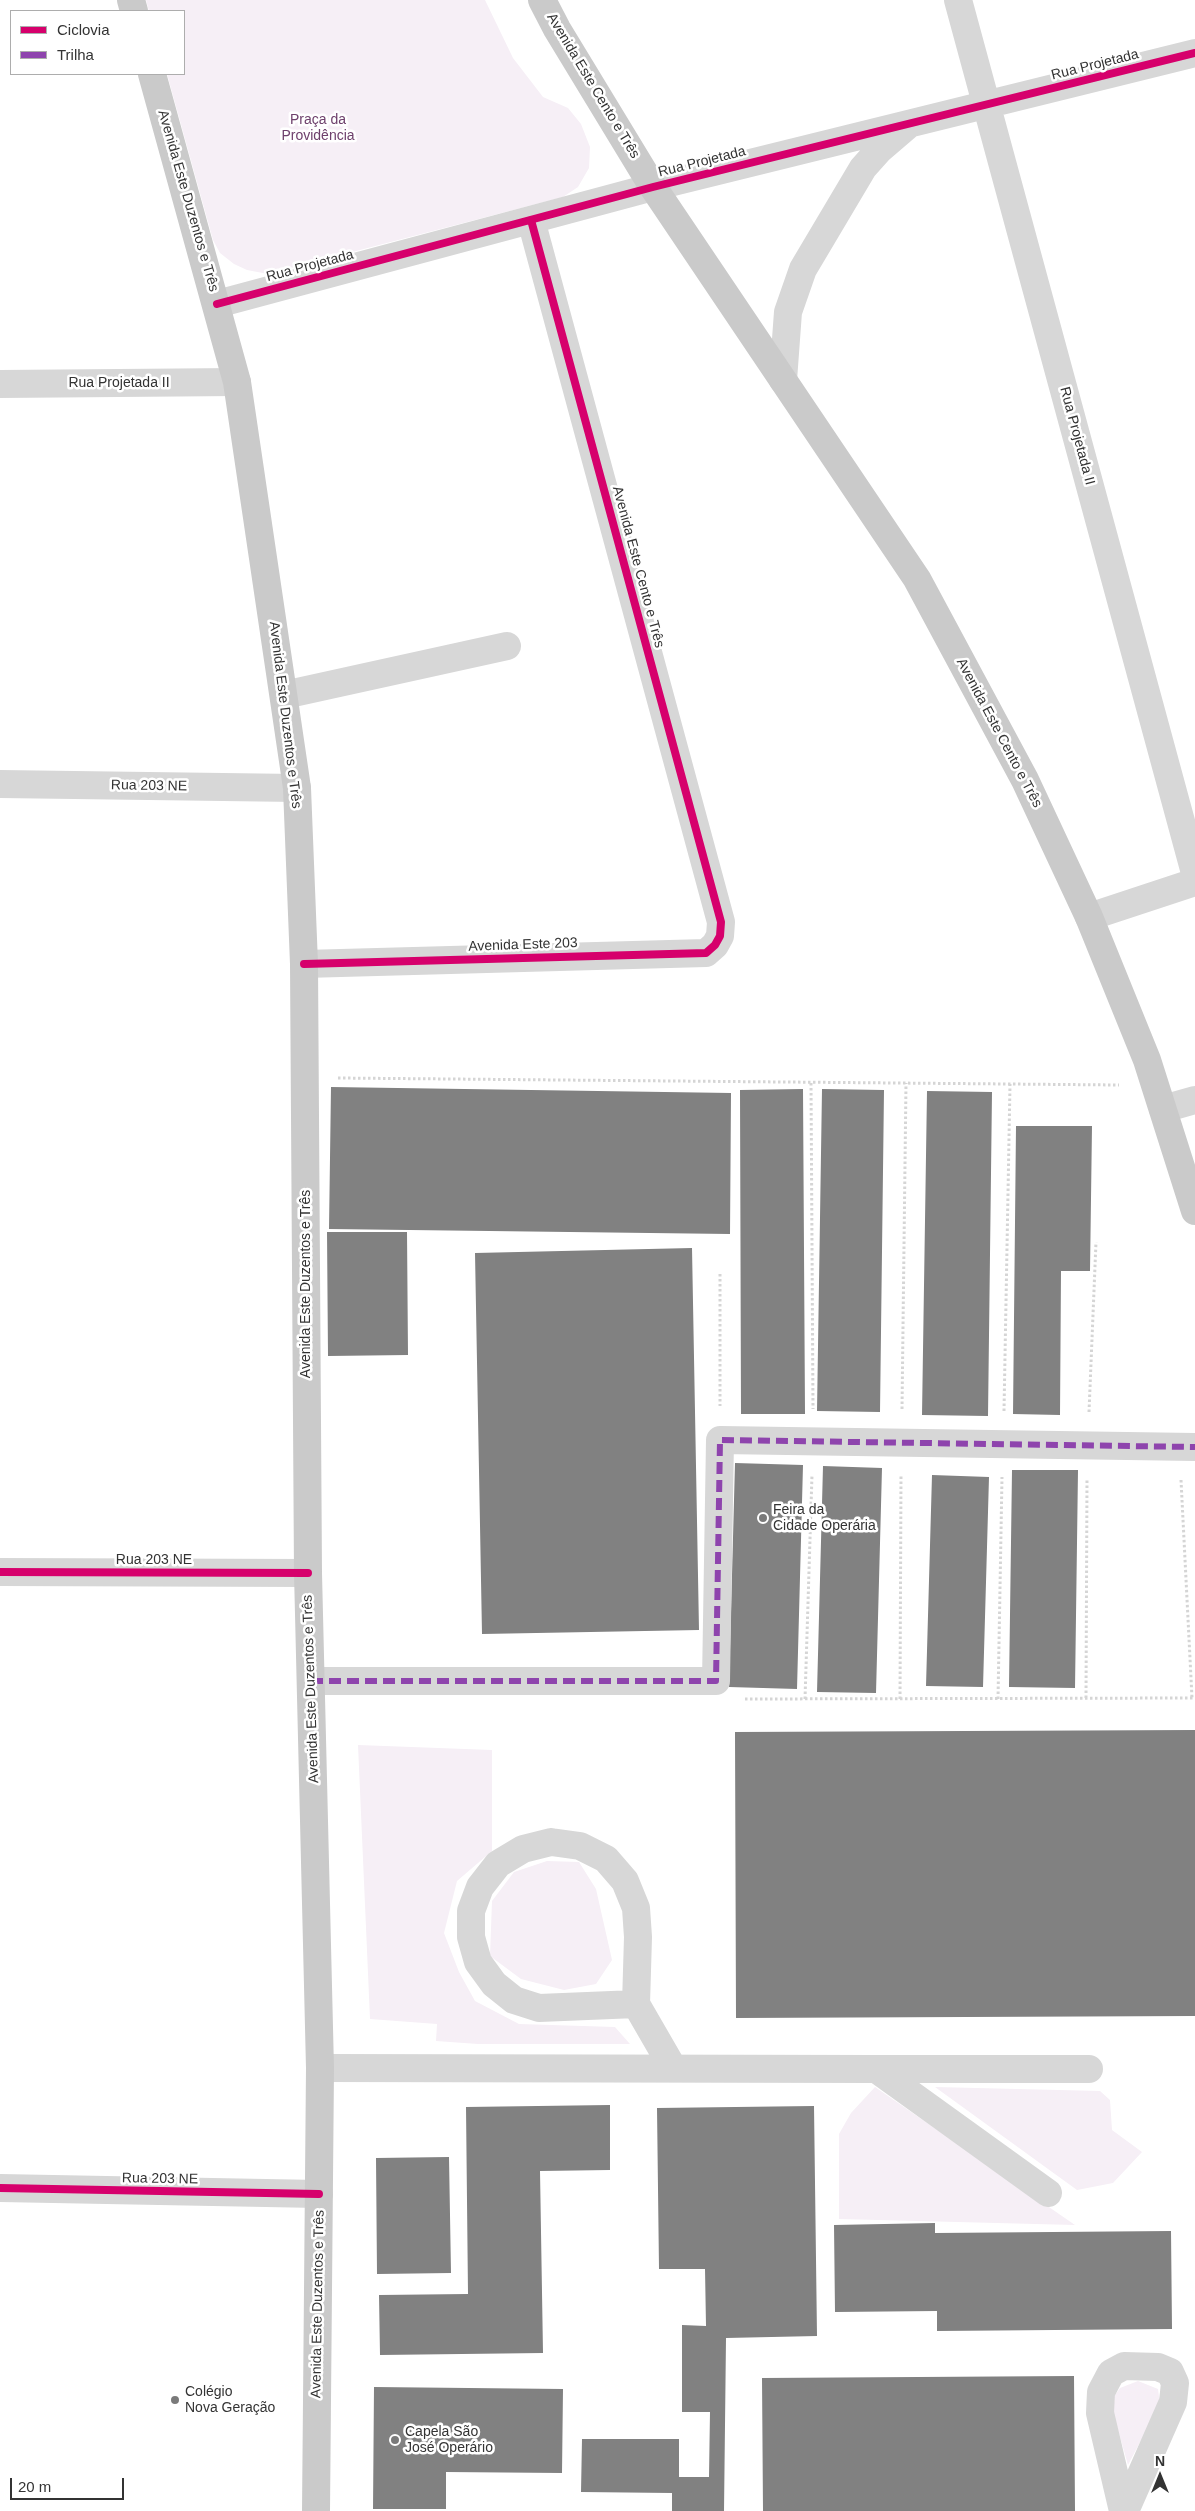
<!DOCTYPE html>
<html>
<head>
<meta charset="utf-8">
<style>
  body { margin:0 }
  #map { position:relative; width:1195px; height:2511px; overflow:hidden; background:#fff; font-family:Helvetica,sans-serif }
  canvas { display:block }
  .legend { position:absolute; left:10px; top:10px; width:175px; height:65px; box-sizing:border-box; background:#fff; border:1px solid #adadad; margin:0; padding:6px 9px; list-style:none; font-size:15px; color:#333 }
  .legend li { display:flex; align-items:center; gap:10px; height:25px }
  .legend b { width:25px; border:1px solid #adadad }
  .north { position:absolute; left:1135px; top:2451px; width:50px; height:50px; -webkit-text-stroke:4px #fff; paint-order:stroke; rotate:0deg; font-size:14px; font-weight:700; line-height:20px; text-align:center; color:#333 }
  .north::after { content:''; display:block; margin:auto; width:18px; height:22px; background:#333; clip-path:polygon(50% 0,100% 100%,50% 72%,0 100%) }
  .scale { position:absolute; left:10px; top:2478px; width:114px; height:22px; box-sizing:border-box; border:2px solid #333; border-top:0; padding-left:6px; font-size:15px; line-height:18px; white-space:nowrap; color:#333; -webkit-text-stroke:4px #fff; paint-order:stroke }
</style>
</head>
<body>
<div id="map">
<canvas width="1195" height="2511"></canvas>
<ul class="legend">
<li><b style="height:6px;background:#d6006c"></b>Ciclovia</li>
<li><b style="height:6px;background:#8e44ad"></b>Trilha</li>
</ul>
<div class="north">N</div>
<div class="scale">20 m</div>
</div>
<script>
const context = document.querySelector('canvas').getContext('2d');
context.lineJoin = 'round';
function fillPath(path, color) {
  context.fillStyle = color;
  context.fill(path, 'evenodd');
}
function poly(rows) {
  const path = new Path2D();
  for (const r of rows) {
    path.moveTo(r[0], r[1]);
    for (let i = 2; i < r.length; i += 2) path.lineTo(r[i], r[i + 1]);
  }
  return path;
}
function stroke(path, color, width, dash) {
  context.strokeStyle = color;
  context.lineWidth = width;
  context.lineCap = dash ? 'butt' : 'round';
  context.setLineDash(dash || []);
  context.stroke(path);
}
function label(font, color, halo, rows, align = 'center') {
  context.font = font + ' Helvetica,sans-serif';
  context.lineWidth = 5;
  context.setLineDash([]);
  context.textBaseline = 'middle';
  context.strokeStyle = halo;
  context.fillStyle = color;
  for (const [text, x, y, turn = 0] of rows) {
    context.save();
    context.translate(x, y);
    context.rotate((+turn || 0) * Math.PI / 180);
    context.textAlign = isNaN(turn) ? turn : align;
    if (halo) context.strokeText(text, 0, 0);
    context.fillText(text, 0, 0);
    context.restore();
  }
}
const green = poly([
  [146,0,485,0,513,58,543,97,568,108,581,124,590,147,589,168,578,187,563,197,268,274,247,270,234,264,220,253,213,240,167,74,184,74,184,11,149,11],
  [358,1745,492,1750,492,1851,457,1881,444,1933,459,1972,475,2001,519,2024,615,2027,630,2044,478,2044,436,2041,437,2024,370,2019],
  [547,1861,579,1862,596,1889,612,1960,596,1984,564,1990,521,1979,490,1956,492,1901,514,1872],
  [875,2087,1075,2225,839,2219,839,2134,851,2113],
  [935,2087,1100,2091,1110,2100,1112,2130,1142,2152,1113,2183,1077,2190],
  [1138,2381,1158,2389,1160,2404,1128,2465,1110,2402,1120,2388]
]);
const building = poly([
  [331,1087,731,1093,730,1234,329,1229],
  [803,1089,805,1414,741,1414,740,1090],
  [822,1089,884,1090,880,1412,817,1411],
  [927,1091,992,1092,988,1416,922,1415],
  [1016,1126,1092,1126,1090,1271,1061,1271,1060,1415,1013,1414],
  [327,1232,407,1232,408,1355,328,1356],
  [692,1248,699,1630,482,1634,475,1253],
  [735,1463,803,1465,797,1689,729,1687],
  [823,1466,882,1468,876,1693,817,1692],
  [1012,1470,1078,1470,1075,1688,1009,1687],
  [932,1475,989,1477,983,1687,926,1686],
  [1195,1730,1195,2016,736,2018,735,1732],
  [610,2105,610,2170,540,2171,543,2353,380,2355,379,2295,468,2294,466,2107],
  [814,2106,817,2336,726,2338,724,2511,672,2511,672,2493,581,2492,582,2439,679,2439,679,2477,709,2477,710,2412,682,2412,682,2325,706,2326,705,2269,659,2269,657,2108],
  [449,2157,451,2273,377,2274,376,2158],
  [935,2223,935,2233,1171,2231,1172,2329,937,2331,937,2311,835,2312,834,2225],
  [1074,2376,1075,2511,763,2511,762,2378],
  [374,2387,563,2389,562,2473,446,2472,446,2509,373,2509]
]);
const path = poly([
  [338,1078,1119,1085],
  [811,1083,813,1409],
  [720,1274,720,1406],
  [902,1409,906,1083],
  [1004,1411,1010,1084],
  [1089,1412,1096,1242],
  [1181,1480,1192,1698],
  [1086,1698,1087,1479],
  [745,1699,1195,1698],
  [805,1699,812,1475],
  [900,1699,901,1475],
  [998,1699,1002,1477]
]);
const minor = poly([
  [958,0,1195,873],
  [217,304,653,187,1195,53],
  [783,380,788,312,803,269,863,168,880,149,908,125],
  [0,384,237,382],
  [284,695,507,646],
  [0,784,297,788],
  [1089,917,1195,882],
  [304,964,706,953,715,945,720,936,721,922,531,220],
  [1163,1109,1195,1100],
  [0,1572,308,1573],
  [311,1681,716,1681,720,1440,1195,1447],
  [551,1842,580,1846,606,1859,625,1881,636,1908,638,1937,636,2004,539,2008,514,2000,494,1984,478,1962,471,1937,471,1911,480,1887,498,1864,523,1849,551,1842],
  [636,2004,673,2068],
  [320,2068,876,2069],
  [0,2188,319,2194],
  [1048,2193,876,2069,1089,2069],
  [1123,2511,1100,2413,1101,2392,1111,2373,1124,2366,1158,2367,1170,2372,1175,2383,1173,2402,1125,2511]
]);
const major = poly([
  [131,0,134,11],
  [542,0,557,29,653,187,917,579,1025,780,1089,917,1147,1060,1195,1211],
  [152,74,237,382,297,788,304,964,308,1573,320,2068,316,2511]
]);
const quiet = poly([
  [311,1681,716,1681,720,1440,1195,1447]
]);
const cycleway = poly([
  [217,304,653,187,1195,53],
  [304,964,706,953,715,945,720,936,721,922,531,220],
  [0,1572,308,1573],
  [0,2188,319,2194]
]);
const markers = [
  [763,1518,5,"#7a7a7a"],
  [175,2400,5,"#7a7a7a"],
  [395,2440,5,"#7a7a7a"]
];
const streetNames = [
  ["Rua Projetada",1095,65,-14],
  ["Avenida Este Cento e Três",593,86,59],
  ["Rua Projetada",702,162,-14],
  ["Avenida Este Duzentos e Três",188,201,74],
  ["Rua Projetada",310,266,-15],
  ["Rua Projetada II",119,383],
  ["Rua Projetada II",1077,436,75],
  ["Avenida Este Cento e Três",638,567,75],
  ["Avenida Este Duzentos e Três",285,715,83],
  ["Avenida Este Cento e Três",999,733,62],
  ["Rua 203 NE",149,786,1],
  ["Avenida Este 203",523,945,-2],
  ["Avenida Este Duzentos e Três",306,1284,-90],
  ["Rua 203 NE",154,1560],
  ["Avenida Este Duzentos e Três",311,1689,-92],
  ["Rua 203 NE",160,2179,1],
  ["Avenida Este Duzentos e Três",318,2304,-89]
];
const parkNames = [
  ["Praça da",318,120],
  ["Providência",318,136]
];
const poiNames = [
  ["Feira da",773,1510],
  ["Cidade Operária",773,1526],
  ["Colégio",185,2392],
  ["Nova Geração",185,2408],
  ["Capela São",405,2432],
  ["José Operário",405,2448]
];
fillPath(green, '#f6eff6');
fillPath(building, '#818181');
stroke(path, '#d5d5d5', 3, [2.5, 2.5]);
stroke(minor, '#d7d7d7', 28);
stroke(major, '#cacaca', 28);
stroke(quiet, '#8e44ad', 6, [12, 6]);
stroke(cycleway, '#d6006c', 8);
for (const [x, y, r, color] of markers) {
  const dot = new Path2D();
  dot.arc(x, y, r, 0, 2 * Math.PI);
  context.fillStyle = color;
  context.fill(dot);
  stroke(dot, '#fff', 2);
}
label('14px', '#333', '#fff', streetNames);
label('14px', '#6e406c', '#fff', parkNames);
label('14px', '#333', '#fff', poiNames, 'left');
</script>
</body>
</html>
